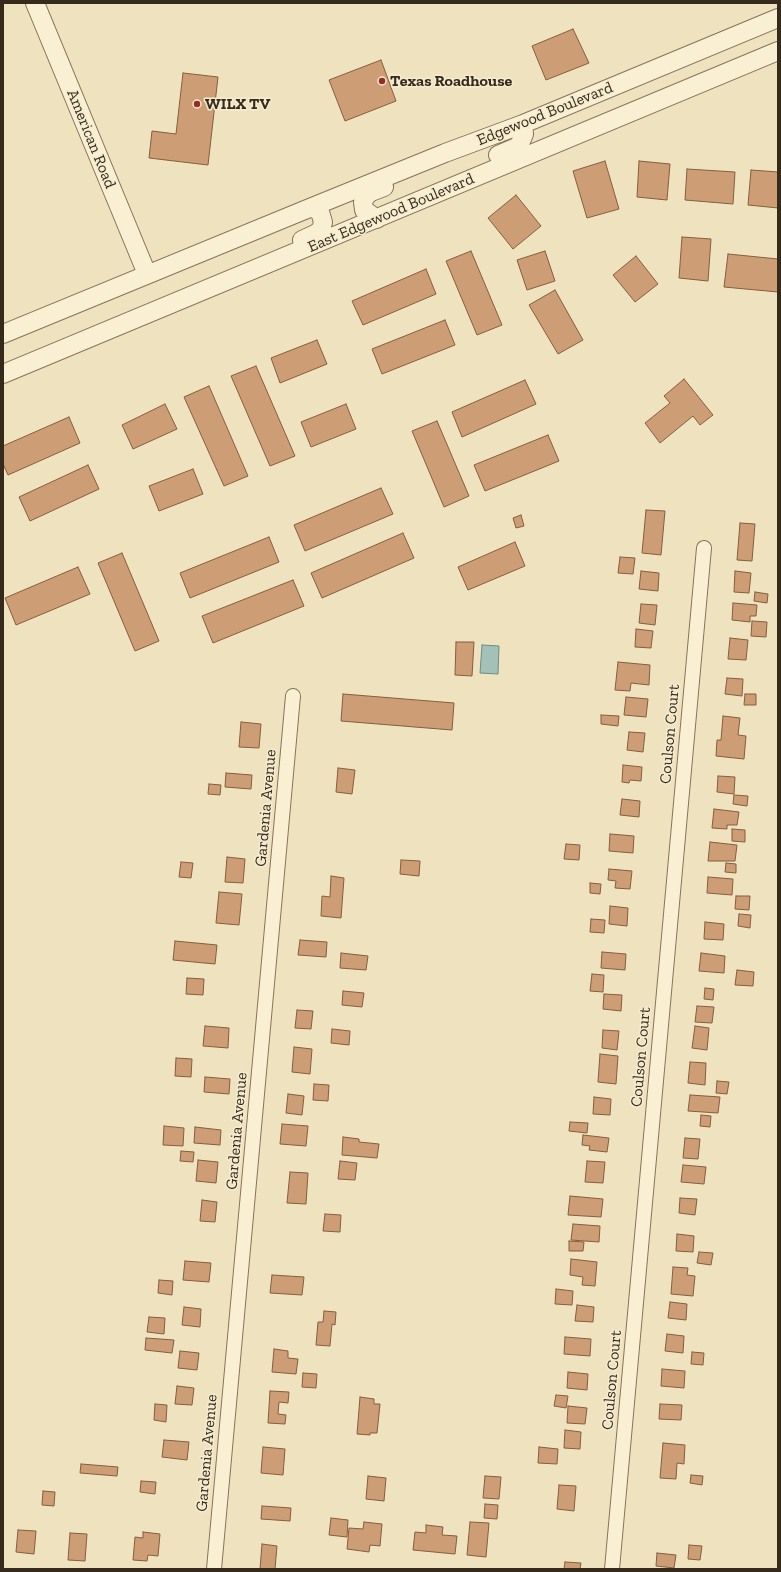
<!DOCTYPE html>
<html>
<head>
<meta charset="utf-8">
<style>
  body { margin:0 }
  #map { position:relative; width:781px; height:1572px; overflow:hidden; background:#eee2bf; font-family:"Zilla Slab",serif }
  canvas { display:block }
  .frame { position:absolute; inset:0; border:4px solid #362a1c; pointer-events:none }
</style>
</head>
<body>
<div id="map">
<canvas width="781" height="1572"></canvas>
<div class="frame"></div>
</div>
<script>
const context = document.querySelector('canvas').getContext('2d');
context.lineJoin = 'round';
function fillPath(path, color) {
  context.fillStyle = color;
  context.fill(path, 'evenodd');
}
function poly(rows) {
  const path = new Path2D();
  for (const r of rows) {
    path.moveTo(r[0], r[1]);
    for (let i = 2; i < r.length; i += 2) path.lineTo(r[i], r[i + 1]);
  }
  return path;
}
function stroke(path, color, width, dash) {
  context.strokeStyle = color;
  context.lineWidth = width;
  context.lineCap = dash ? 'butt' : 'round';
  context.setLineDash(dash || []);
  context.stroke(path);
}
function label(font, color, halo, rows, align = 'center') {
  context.font = font + ' "Zilla Slab",serif';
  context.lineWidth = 3;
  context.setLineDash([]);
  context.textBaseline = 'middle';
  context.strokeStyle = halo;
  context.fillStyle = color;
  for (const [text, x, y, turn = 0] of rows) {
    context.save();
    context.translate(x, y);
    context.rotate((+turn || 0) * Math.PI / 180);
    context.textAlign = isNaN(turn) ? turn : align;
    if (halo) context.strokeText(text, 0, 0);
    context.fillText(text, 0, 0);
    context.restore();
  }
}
const water = poly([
  [482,645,499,646,498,674,480,673,482,645]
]);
const building = poly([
  [573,29,589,63,546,80,532,46,573,29],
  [381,60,396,101,345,121,329,80,381,60],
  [183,73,218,77,208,165,149,158,152,131,176,134,183,73],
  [605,161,619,209,587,218,573,171,605,161],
  [639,161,670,164,667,200,637,197,639,161],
  [687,169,735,172,733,204,685,200,687,169],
  [751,170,778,172,778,208,748,205,751,170],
  [516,195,541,226,513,249,488,218,516,195],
  [682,237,711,239,708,281,679,278,682,237],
  [471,251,502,325,477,335,446,261,471,251],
  [545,251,555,281,527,290,517,260,545,251],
  [728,254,778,259,778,292,724,287,728,254],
  [636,256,658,284,635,302,613,275,636,256],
  [426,269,436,294,363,325,352,301,426,269],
  [555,290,583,340,558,354,529,305,555,290],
  [445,320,455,345,382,374,372,349,445,320],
  [317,340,327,364,280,383,271,358,317,340],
  [256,366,295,456,270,466,231,376,256,366],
  [684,379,713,415,700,425,693,416,660,443,645,423,670,403,664,396,684,379],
  [525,380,536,404,462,437,452,412,525,380],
  [209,386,248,476,224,486,184,397,209,386],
  [165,404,177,429,133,449,122,425,165,404],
  [346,404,356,429,311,447,301,422,346,404],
  [69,417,80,443,8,475,3,464,3,446,69,417],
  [437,421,469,496,444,507,412,431,437,421],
  [548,435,559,461,485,491,474,465,548,435],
  [88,465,99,489,30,521,19,497,88,465],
  [193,469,203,494,159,511,149,486,193,469],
  [381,488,393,514,305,551,294,525,381,488],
  [646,510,665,511,661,555,642,553,646,510],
  [521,515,524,526,516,528,513,518,521,515],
  [740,523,755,524,752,561,737,560,740,523],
  [403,533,414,558,322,598,311,573,403,533],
  [269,537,279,562,190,598,180,573,269,537],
  [515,542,525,566,468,590,458,567,515,542],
  [122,553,159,641,135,651,98,563,122,553],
  [620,557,635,558,633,574,618,573,620,557],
  [78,567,90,594,16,625,5,598,78,567],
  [641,571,659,573,658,591,639,589,641,571],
  [735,571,751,573,749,593,734,592,735,571],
  [293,580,304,606,213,643,202,616,293,580],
  [755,592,768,594,767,603,754,601,755,592],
  [733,603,757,605,756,616,750,616,750,622,732,620,733,603],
  [641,604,657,605,655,625,639,623,641,604],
  [752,621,767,622,766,637,751,636,752,621],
  [636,629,653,631,651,648,635,647,636,629],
  [730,638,748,640,746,660,728,659,730,638],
  [456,642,474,642,472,676,455,675,456,642],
  [618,662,650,665,649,685,631,683,630,691,615,690,618,662],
  [727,678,743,679,742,696,725,694,727,678],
  [343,694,454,703,452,730,341,721,343,694],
  [745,694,756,694,756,705,744,705,745,694],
  [626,697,648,699,646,717,624,715,626,697],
  [601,715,619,716,618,726,601,724,601,715],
  [723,716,740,718,738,735,746,736,744,759,716,756,717,740,721,740,723,716],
  [241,722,261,724,259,748,239,747,241,722],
  [629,732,645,733,643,752,627,750,629,732],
  [623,765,642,767,641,781,630,780,629,783,622,782,623,765],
  [338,768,355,770,352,794,336,792,338,768],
  [226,773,252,775,251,789,225,787,226,773],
  [718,776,735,777,734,794,717,792,718,776],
  [209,784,221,785,220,795,208,794,209,784],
  [734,795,748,796,747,806,733,804,734,795],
  [622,799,640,801,639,817,620,815,622,799],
  [714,809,739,812,737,825,727,825,727,829,712,828,714,809],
  [732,829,745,830,745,842,732,841,732,829],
  [610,834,634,836,633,853,609,851,610,834],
  [710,842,737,845,735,861,708,861,710,842],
  [566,844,580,845,579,860,564,859,566,844],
  [227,857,245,859,243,883,225,882,227,857],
  [401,860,420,861,419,876,400,874,401,860],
  [181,862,193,863,191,878,179,877,181,862],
  [726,863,736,864,736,873,725,872,726,863],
  [609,869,632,871,630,889,615,888,616,881,608,880,609,869],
  [331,876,344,878,341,918,321,916,322,896,330,897,331,876],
  [708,877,733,879,732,895,707,893,708,877],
  [590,883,601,884,600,894,590,893,590,883],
  [219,892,242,894,239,925,216,923,219,892],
  [736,896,750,896,749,910,735,909,736,896],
  [610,906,628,908,627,926,609,924,610,906],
  [739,914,751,915,750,928,738,926,739,914],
  [591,919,605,920,604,933,590,932,591,919],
  [705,922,724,924,723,940,704,939,705,922],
  [300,940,327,942,326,957,298,955,300,940],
  [175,941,217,945,215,964,173,960,175,941],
  [602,952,626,954,625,970,601,968,602,952],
  [341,953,368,956,366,970,340,968,341,953],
  [701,953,725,956,724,973,699,971,701,953],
  [737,970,754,972,753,986,735,985,737,970],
  [592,974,604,975,603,992,590,991,592,974],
  [187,978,204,979,203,995,186,994,187,978],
  [705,988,714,989,713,1000,704,999,705,988],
  [343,991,364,993,362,1007,342,1005,343,991],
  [604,994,622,995,621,1011,603,1009,604,994],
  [697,1006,714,1007,712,1023,695,1022,697,1006],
  [297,1010,313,1011,311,1029,295,1028,297,1010],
  [205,1026,229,1028,228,1048,203,1046,205,1026],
  [695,1026,709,1028,707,1050,692,1048,695,1026],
  [332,1029,350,1031,349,1045,331,1043,332,1029],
  [603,1030,619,1031,617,1050,602,1048,603,1030],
  [294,1047,312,1049,310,1074,292,1072,294,1047],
  [600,1054,618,1056,616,1084,598,1082,600,1054],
  [176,1058,192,1059,191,1077,175,1076,176,1058],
  [690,1062,706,1063,705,1085,688,1083,690,1062],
  [205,1077,230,1079,229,1094,204,1092,205,1077],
  [717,1081,729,1082,727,1094,716,1093,717,1081],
  [314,1084,329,1085,328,1101,313,1100,314,1084],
  [288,1094,304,1096,302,1115,286,1113,288,1094],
  [690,1095,720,1097,718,1113,688,1111,690,1095],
  [594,1097,611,1099,610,1115,593,1114,594,1097],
  [701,1115,711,1116,710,1127,700,1126,701,1115],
  [570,1122,588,1123,587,1133,569,1131,570,1122],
  [282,1124,308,1126,306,1146,280,1144,282,1124],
  [164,1126,184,1128,183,1146,163,1145,164,1126],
  [195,1127,221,1130,220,1145,194,1143,195,1127],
  [583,1135,609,1138,607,1152,589,1150,590,1146,582,1145,583,1135],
  [343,1137,359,1139,359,1142,379,1144,377,1158,342,1155,343,1137],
  [685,1138,700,1139,698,1159,683,1158,685,1138],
  [181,1151,194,1152,193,1162,180,1161,181,1151],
  [198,1160,218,1162,216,1183,196,1181,198,1160],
  [340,1161,357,1163,355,1180,338,1179,340,1161],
  [587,1161,605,1162,603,1183,585,1182,587,1161],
  [683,1165,706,1167,704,1184,681,1182,683,1165],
  [290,1172,308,1173,306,1204,287,1203,290,1172],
  [570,1196,603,1199,601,1217,568,1215,570,1196],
  [680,1198,697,1199,695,1215,679,1213,680,1198],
  [202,1200,217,1202,215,1222,200,1221,202,1200],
  [325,1214,341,1215,340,1232,323,1231,325,1214],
  [573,1224,600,1226,599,1242,571,1240,573,1224],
  [677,1234,694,1236,693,1252,676,1251,677,1234],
  [569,1241,584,1242,583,1251,569,1251,569,1241],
  [699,1252,713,1253,711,1265,697,1263,699,1252],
  [571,1259,597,1262,595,1286,582,1285,583,1277,570,1275,571,1259],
  [185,1261,211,1263,209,1282,183,1280,185,1261],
  [673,1267,688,1268,687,1275,695,1276,693,1296,671,1294,673,1267],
  [272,1275,304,1277,302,1295,270,1293,272,1275],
  [159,1280,173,1281,172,1295,158,1293,159,1280],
  [556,1289,573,1291,572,1305,555,1304,556,1289],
  [670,1302,687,1304,686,1320,668,1318,670,1302],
  [577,1305,594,1307,593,1322,575,1321,577,1305],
  [184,1307,201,1309,200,1327,182,1325,184,1307],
  [324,1311,336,1312,335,1325,332,1324,330,1346,316,1345,318,1322,323,1322,324,1311],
  [149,1317,165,1318,164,1334,147,1332,149,1317],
  [667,1334,684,1336,683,1353,665,1351,667,1334],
  [565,1337,591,1339,590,1356,564,1354,565,1337],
  [146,1338,174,1340,172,1353,145,1350,146,1338],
  [274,1349,288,1351,288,1358,298,1359,296,1374,272,1372,274,1349],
  [180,1351,199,1353,197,1370,178,1368,180,1351],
  [692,1352,704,1353,703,1365,691,1364,692,1352],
  [662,1369,685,1371,684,1388,661,1386,662,1369],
  [568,1372,588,1374,587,1390,567,1388,568,1372],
  [303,1373,317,1374,316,1388,302,1387,303,1373],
  [177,1386,194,1388,192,1405,175,1404,177,1386],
  [270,1391,289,1392,288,1403,279,1402,278,1414,286,1415,285,1424,268,1423,270,1391],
  [556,1395,568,1396,566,1408,554,1406,556,1395],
  [360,1397,374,1399,374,1404,380,1404,377,1433,370,1433,370,1435,357,1434,360,1397],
  [155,1404,167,1405,166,1422,154,1420,155,1404],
  [660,1404,682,1405,681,1420,659,1419,660,1404],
  [568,1406,587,1408,585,1424,567,1423,568,1406],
  [565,1430,581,1432,580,1449,564,1448,565,1430],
  [164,1440,189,1442,187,1460,162,1457,164,1440],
  [663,1443,685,1445,684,1464,677,1463,676,1479,660,1478,663,1443],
  [263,1447,285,1449,283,1475,261,1473,263,1447],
  [539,1447,558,1449,557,1464,538,1463,539,1447],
  [81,1464,118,1467,117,1476,80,1473,81,1464],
  [691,1475,703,1476,702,1485,690,1483,691,1475],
  [368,1476,386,1478,384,1501,366,1499,368,1476],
  [485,1476,501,1477,499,1499,483,1498,485,1476],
  [141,1481,156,1482,155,1494,140,1492,141,1481],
  [559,1485,576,1486,574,1511,557,1509,559,1485],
  [43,1491,55,1492,54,1506,42,1505,43,1491],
  [485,1504,498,1505,497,1519,484,1518,485,1504],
  [262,1506,291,1508,290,1521,261,1519,262,1506],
  [331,1518,348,1520,347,1537,329,1535,331,1518],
  [364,1522,382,1524,380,1546,370,1545,369,1552,347,1549,349,1528,363,1529,364,1522],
  [470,1522,489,1523,486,1557,467,1555,470,1522],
  [426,1525,443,1527,442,1535,457,1536,455,1554,413,1550,415,1532,426,1533,426,1525],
  [18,1530,36,1531,34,1554,16,1552,18,1530],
  [143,1532,160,1534,158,1556,148,1555,147,1561,133,1560,135,1537,143,1538,143,1532],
  [70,1533,87,1534,85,1561,68,1560,70,1533],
  [262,1544,277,1546,275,1569,260,1569,262,1544],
  [689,1545,702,1546,700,1560,688,1559,689,1545],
  [657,1553,676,1555,674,1568,656,1566,657,1553],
  [565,1562,581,1563,580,1569,564,1569,565,1562]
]);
const minor = poly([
  [214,1569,293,696],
  [612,1569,704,548]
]);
const tertiary = poly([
  [35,3,147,274],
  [498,155,519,146,524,134,523,124],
  [377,219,364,210,363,202,366,196,371,192,384,187],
  [302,240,315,234,321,230,323,222,320,212,312,207],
  [3,334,312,207,445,153,523,124,778,18],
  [3,374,778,51]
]);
const markers = [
  [382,81,4,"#972b27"],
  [197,104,4,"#972b27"]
];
const poiNames = [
  ["Texas Roadhouse",390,81],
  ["WILX TV",205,104]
];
const streetNames = [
  ["Edgewood Boulevard",545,114,-22],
  ["American Road",91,139,68],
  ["East Edgewood Boulevard",391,213,-23],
  ["Coulson Court",670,734,-85],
  ["Gardenia Avenue",266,808,-85],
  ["Coulson Court",641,1057,-85],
  ["Gardenia Avenue",237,1131,-85],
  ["Coulson Court",612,1380,-85],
  ["Gardenia Avenue",207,1453,-85]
];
fillPath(water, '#a3c0b9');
stroke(water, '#6a8e86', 1);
fillPath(building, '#cd9d75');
stroke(building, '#865d3d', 1);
stroke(minor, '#877358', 16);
stroke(tertiary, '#877358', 20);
stroke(minor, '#f9efd3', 14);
stroke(tertiary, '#f9efd3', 18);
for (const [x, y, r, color] of markers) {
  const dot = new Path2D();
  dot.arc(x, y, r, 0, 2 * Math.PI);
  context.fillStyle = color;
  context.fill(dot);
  stroke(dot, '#f5eccf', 1.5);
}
label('bold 16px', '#362a1c', '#f5eccf', poiNames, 'left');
label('16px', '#362a1c', '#f5eccf', streetNames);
</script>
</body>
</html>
